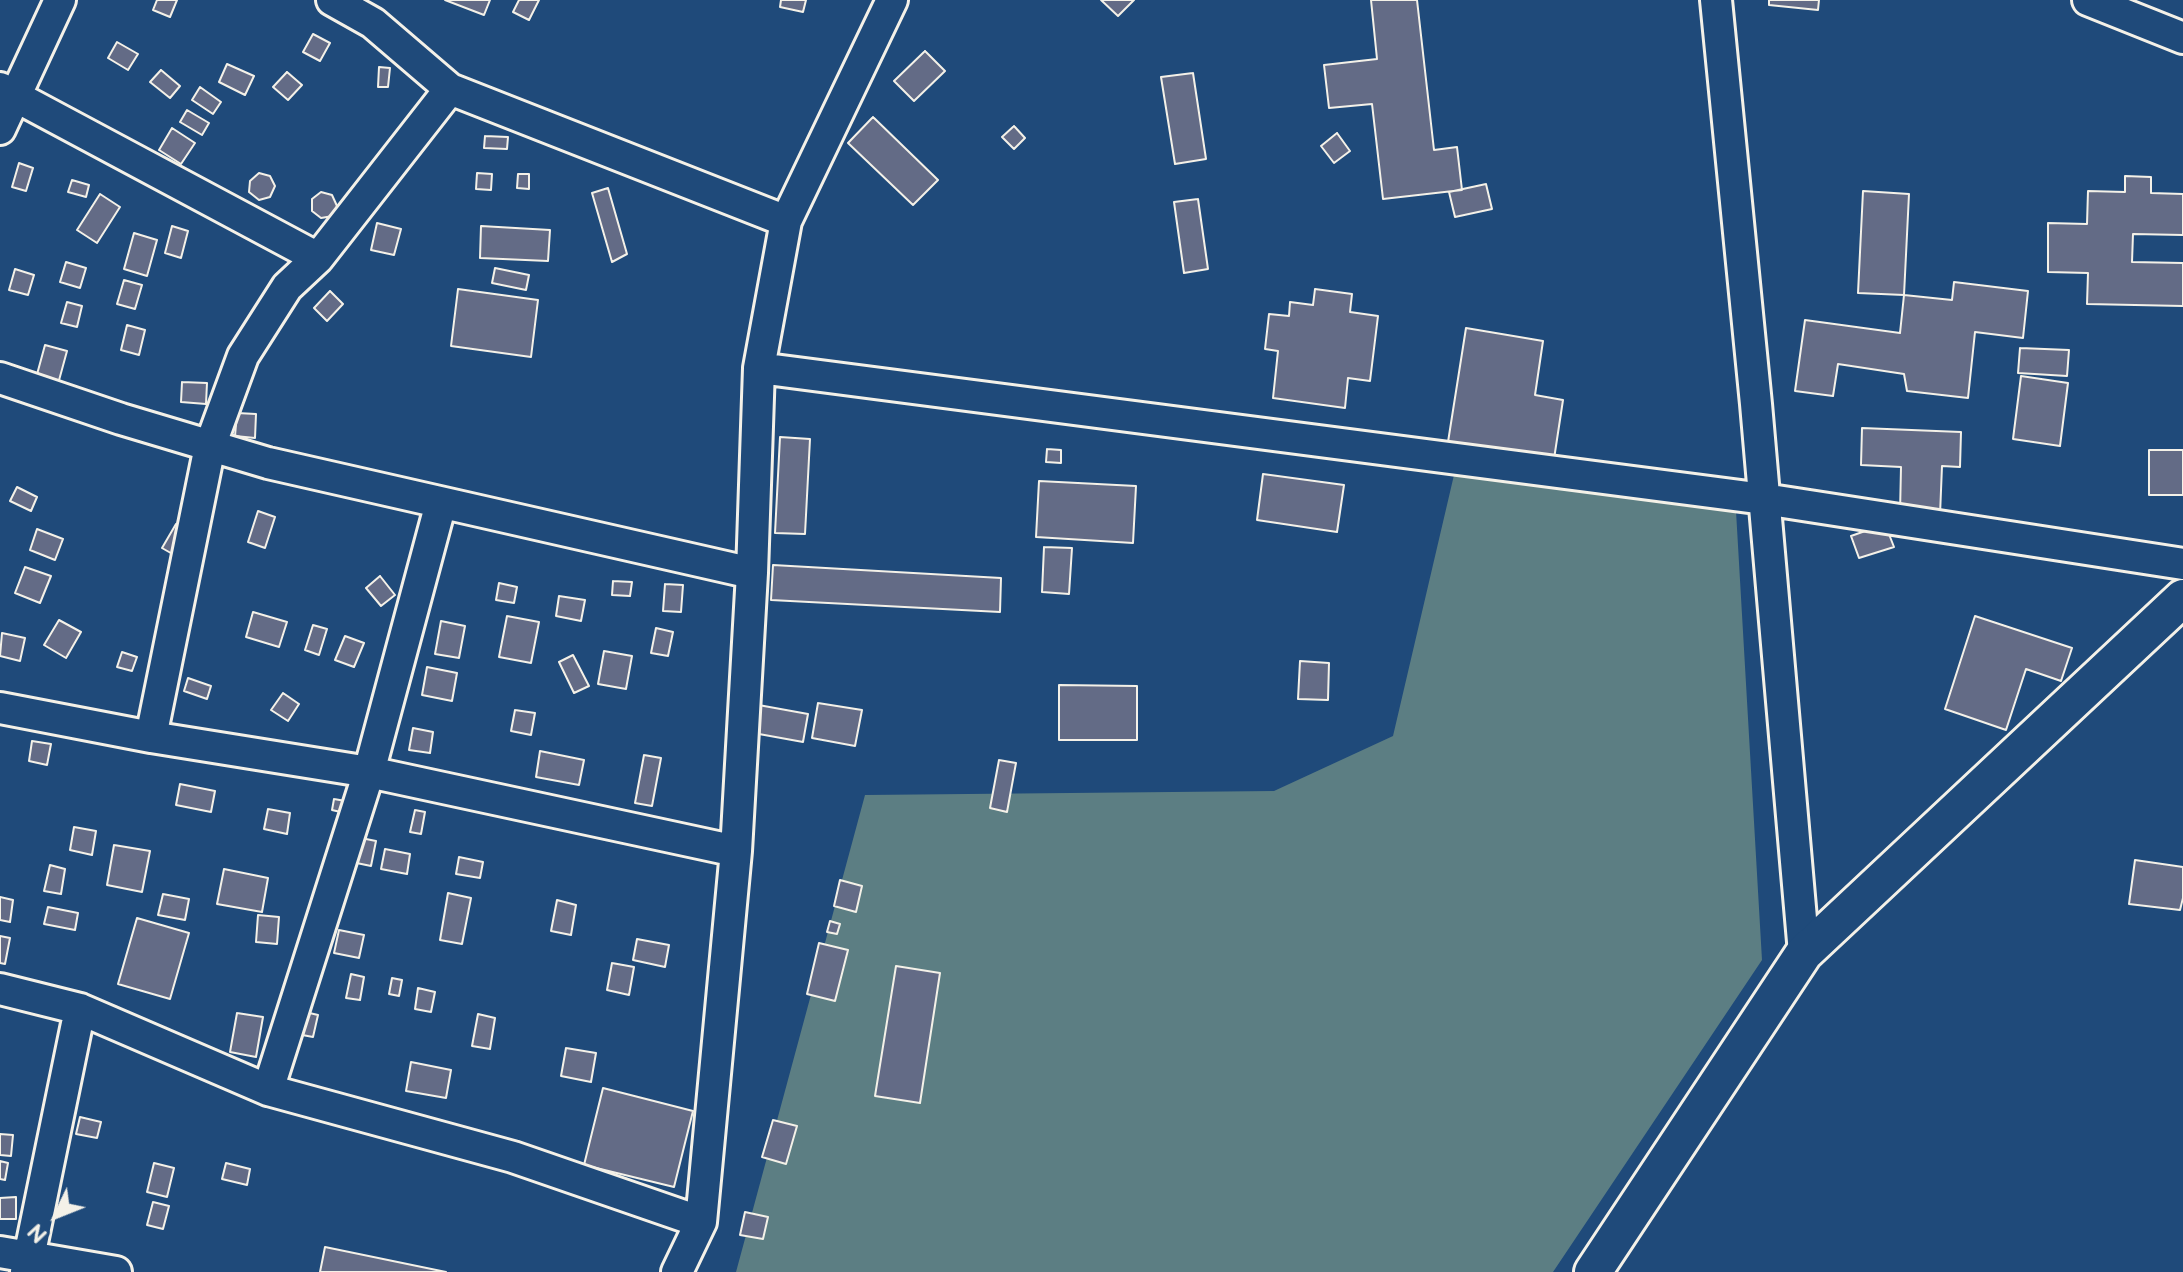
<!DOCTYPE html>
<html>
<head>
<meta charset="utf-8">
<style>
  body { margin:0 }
  #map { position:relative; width:2183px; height:1272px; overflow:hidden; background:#1f4a7a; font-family:"Balsamiq Sans",sans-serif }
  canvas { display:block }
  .north { position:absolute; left:16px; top:1176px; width:80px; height:80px; -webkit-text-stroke:6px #1f4a7a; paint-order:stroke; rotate:227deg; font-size:22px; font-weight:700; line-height:32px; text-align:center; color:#f4f1e8 }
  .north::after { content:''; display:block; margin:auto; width:28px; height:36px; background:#f4f1e8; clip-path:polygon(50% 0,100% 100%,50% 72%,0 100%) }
</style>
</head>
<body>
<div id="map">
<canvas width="2183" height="1272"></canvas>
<div class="north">N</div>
</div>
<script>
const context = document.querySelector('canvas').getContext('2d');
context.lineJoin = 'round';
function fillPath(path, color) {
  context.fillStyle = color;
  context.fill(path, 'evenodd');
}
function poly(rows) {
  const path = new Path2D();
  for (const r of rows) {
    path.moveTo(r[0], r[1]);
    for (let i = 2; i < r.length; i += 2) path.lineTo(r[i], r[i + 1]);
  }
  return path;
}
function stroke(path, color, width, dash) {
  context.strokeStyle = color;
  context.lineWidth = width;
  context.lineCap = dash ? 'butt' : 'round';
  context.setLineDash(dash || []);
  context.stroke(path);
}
const green = poly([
  [1454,475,1736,511,1762,960,1553,1272,736,1272,865,795,1274,791,1393,736]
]);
const building = poly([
  [157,0,177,0,170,17,153,10,157,0],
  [445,0,490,0,484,15,445,0],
  [519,0,539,0,529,20,513,12,519,0],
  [781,0,806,0,803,12,780,7,781,0],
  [1101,0,1134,0,1118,16,1101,0],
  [1371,0,1417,0,1434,150,1457,147,1462,190,1383,199,1372,104,1329,108,1324,65,1377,59,1371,0],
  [1769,0,1819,0,1818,10,1769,5,1769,0],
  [313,34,330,43,320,61,303,52,313,34],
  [117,42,138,54,128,70,108,58,117,42],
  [925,51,945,71,914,101,894,81,925,51],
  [227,64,254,76,245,95,219,82,227,64],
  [379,67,390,68,388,87,378,87,379,67],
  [161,70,180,86,170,98,150,82,161,70],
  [287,72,302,85,288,100,273,87,287,72],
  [1193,73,1206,159,1175,164,1161,77,1193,73],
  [200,87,221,102,213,114,192,100,200,87],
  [187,110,209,123,202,135,180,122,187,110],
  [873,117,938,180,913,205,848,143,873,117],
  [1014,126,1025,138,1014,149,1002,137,1014,126],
  [172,128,195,143,181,164,159,150,172,128],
  [1337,133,1350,151,1334,163,1321,146,1337,133],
  [485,136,508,137,507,149,484,148,485,136],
  [19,163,33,168,26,191,12,187,19,163],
  [259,173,270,176,275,186,270,197,259,200,249,192,250,181,259,173],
  [477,173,492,174,491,190,476,189,477,173],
  [518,174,529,174,529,189,517,188,518,174],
  [2125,176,2151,177,2151,193,2183,194,2183,235,2133,234,2132,262,2183,263,2183,306,2087,304,2088,273,2048,272,2048,223,2087,224,2088,191,2125,192,2125,176],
  [72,180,89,185,86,197,68,192,72,180],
  [1486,184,1492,209,1455,217,1449,192,1486,184],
  [608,188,627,254,612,262,592,193,608,188],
  [1863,191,1909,194,1904,295,1858,293,1863,191],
  [321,192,332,195,337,206,333,216,321,218,312,211,312,199,321,192],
  [100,194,120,207,97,243,77,230,100,194],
  [1198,199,1208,269,1184,273,1174,202,1198,199],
  [377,223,401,229,394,255,371,250,377,223],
  [172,226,188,231,181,258,165,253,172,226],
  [481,226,550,230,548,261,480,258,481,226],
  [134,233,157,240,147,276,124,269,134,233],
  [66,262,86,268,80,288,60,282,66,262],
  [495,268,529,275,526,290,492,283,495,268],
  [15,269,34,275,28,295,9,290,15,269],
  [124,280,142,285,135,309,117,304,124,280],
  [1954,282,2028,291,2023,338,1975,332,1968,398,1907,391,1904,374,1838,364,1833,396,1795,391,1805,320,1900,333,1904,295,1952,300,1954,282],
  [458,289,538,300,531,357,451,346,458,289],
  [1315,289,1352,294,1350,312,1378,316,1370,381,1348,378,1345,408,1273,398,1278,351,1265,349,1269,314,1289,316,1290,302,1313,305,1315,289],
  [330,291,343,304,327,321,314,308,330,291],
  [67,302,82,306,77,327,61,323,67,302],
  [127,325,145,330,139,355,121,350,127,325],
  [1466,328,1543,341,1535,395,1563,400,1554,459,1448,442,1466,328],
  [45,345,67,351,58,384,36,378,45,345],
  [2020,348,2069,350,2067,376,2018,373,2020,348],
  [2021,376,2068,383,2060,446,2013,439,2021,376],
  [182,382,207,383,206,404,181,402,182,382],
  [237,413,256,414,255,438,235,436,237,413],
  [1862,428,1961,432,1960,467,1942,466,1940,515,1900,513,1901,467,1861,465,1862,428],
  [780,437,810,439,805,534,775,533,780,437],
  [1047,449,1061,450,1061,463,1046,462,1047,449],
  [2149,450,2183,450,2183,495,2149,495,2149,450],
  [1263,474,1344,485,1337,532,1257,520,1263,474],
  [1039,481,1136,486,1133,543,1036,537,1039,481],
  [17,487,37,497,31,511,10,501,17,487],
  [258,511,275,517,265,548,248,542,258,511],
  [176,524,190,531,176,556,162,548,176,524],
  [1885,524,1894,547,1859,558,1851,536,1885,524],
  [37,529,63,539,55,560,30,550,37,529],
  [1044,547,1072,548,1069,594,1042,592,1044,547],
  [773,565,1001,578,1000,612,771,600,773,565],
  [25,567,51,576,40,603,15,593,25,567],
  [380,576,395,595,381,606,366,588,380,576],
  [613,581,632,582,630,596,612,595,613,581],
  [499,583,517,587,514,603,496,600,499,583],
  [665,584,683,585,681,612,663,611,665,584],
  [559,596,585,600,581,621,556,616,559,596],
  [253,612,287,622,279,647,246,637,253,612],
  [507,616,539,622,531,663,499,657,507,616],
  [1975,616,2072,648,2061,681,2026,669,2006,730,1945,709,1975,616],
  [59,620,81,632,66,658,44,645,59,620],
  [441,621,465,626,459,658,435,654,441,621],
  [313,625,327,629,319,655,305,650,313,625],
  [656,628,673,632,668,656,651,653,656,628],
  [2,633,25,638,20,661,0,656,2,633],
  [345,636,364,643,354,667,335,660,345,636],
  [604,651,632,656,626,689,598,684,604,651],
  [122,652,137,657,132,671,117,667,122,652],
  [573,655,589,686,574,693,559,662,573,655],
  [1300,661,1329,663,1328,700,1298,699,1300,661],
  [427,667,457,673,452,701,422,695,427,667],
  [188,678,211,686,207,699,184,691,188,678],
  [1059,685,1137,686,1137,740,1059,740,1059,685],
  [283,693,299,704,288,721,271,710,283,693],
  [818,703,862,710,855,746,812,738,818,703],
  [753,704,808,714,803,742,748,732,753,704],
  [515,710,535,713,531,735,511,731,515,710],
  [413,728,433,732,430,753,409,750,413,728],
  [32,741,51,744,47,765,29,761,32,741],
  [540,751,584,760,579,785,536,777,540,751],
  [644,755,661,758,652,806,635,803,644,755],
  [999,760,1016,763,1007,812,990,808,999,760],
  [180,784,215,791,211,812,176,805,180,784],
  [334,799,351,802,349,814,332,810,334,799],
  [268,809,290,813,287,834,264,829,268,809],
  [415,810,425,812,421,834,410,832,415,810],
  [74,827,96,831,92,855,70,850,74,827],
  [351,836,376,841,371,866,347,861,351,836],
  [114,845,150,851,142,892,107,885,114,845],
  [385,849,410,854,407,874,381,869,385,849],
  [459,857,483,862,480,878,456,874,459,857],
  [2135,860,2183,867,2183,898,2180,910,2129,904,2135,860],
  [50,865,65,869,61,894,44,891,50,865],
  [224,869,268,878,262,912,217,904,224,869],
  [840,880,862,886,856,912,834,906,840,880],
  [448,893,471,898,462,944,440,940,448,893],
  [163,894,189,899,185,920,158,915,163,894],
  [0,897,13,900,10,922,0,920,0,897],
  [557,900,576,905,571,935,551,931,557,900],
  [48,907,78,913,75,930,44,924,48,907],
  [258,915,279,917,277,944,256,942,258,915],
  [137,918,189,933,170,999,118,984,137,918],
  [830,921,840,924,837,934,827,932,830,921],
  [339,930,364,935,359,958,334,953,339,930],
  [0,936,10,938,5,964,0,963,0,936],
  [637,939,669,945,665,967,633,960,637,939],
  [819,943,848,950,835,1001,807,994,819,943],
  [612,963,634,967,629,995,607,990,612,963],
  [896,966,940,973,920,1103,875,1096,896,966],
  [351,974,364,977,360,1000,346,998,351,974],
  [392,978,402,980,399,996,389,994,392,978],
  [418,988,435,992,431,1012,415,1009,418,988],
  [301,1011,318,1015,313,1037,297,1034,301,1011],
  [237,1013,263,1017,256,1057,230,1052,237,1013],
  [478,1014,495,1018,490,1049,472,1046,478,1014],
  [566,1048,596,1053,591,1082,561,1076,566,1048],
  [411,1062,451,1070,446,1098,406,1091,411,1062],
  [603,1088,693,1111,674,1187,584,1165,603,1088],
  [80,1117,101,1122,97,1138,76,1134,80,1117],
  [773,1120,797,1126,786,1164,762,1157,773,1120],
  [0,1134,13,1135,11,1156,0,1155,0,1134],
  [0,1161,8,1163,5,1180,0,1179,0,1161],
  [154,1163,174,1168,167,1197,147,1192,154,1163],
  [226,1163,250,1169,247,1185,222,1179,226,1163],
  [16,1197,16,1219,0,1219,0,1198,16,1197],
  [153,1202,169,1206,163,1229,147,1225,153,1202],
  [745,1212,768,1217,763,1239,740,1235,745,1212],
  [325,1247,446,1272,320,1272,325,1247]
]);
const minor = poly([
  [332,0,373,23,450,89,786,221],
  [1716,0,1756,404,1804,953],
  [2088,0,2183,38],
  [0,88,318,258],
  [0,129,60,0],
  [759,368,1764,499,2183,564],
  [0,378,121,419,268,463,752,573],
  [0,708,151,737,369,772,736,851],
  [151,737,210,446,243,356,287,287,318,258,450,89],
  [0,989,80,1009,268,1090,513,1157,701,1222],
  [268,1090,369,772,441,503],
  [0,1252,116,1272],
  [26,1272,80,1009],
  [677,1272,701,1222,736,851,752,573,759,368,786,221,892,0]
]);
const tertiary = poly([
  [1593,1272,1804,953,2183,598]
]);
fillPath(green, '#5c7e83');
fillPath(building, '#636b86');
stroke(building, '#f4f1e8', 2);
stroke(minor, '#f4f1e8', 36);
stroke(tertiary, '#f4f1e8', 42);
stroke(minor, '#1f4a7a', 30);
stroke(tertiary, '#1f4a7a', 36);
</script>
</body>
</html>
